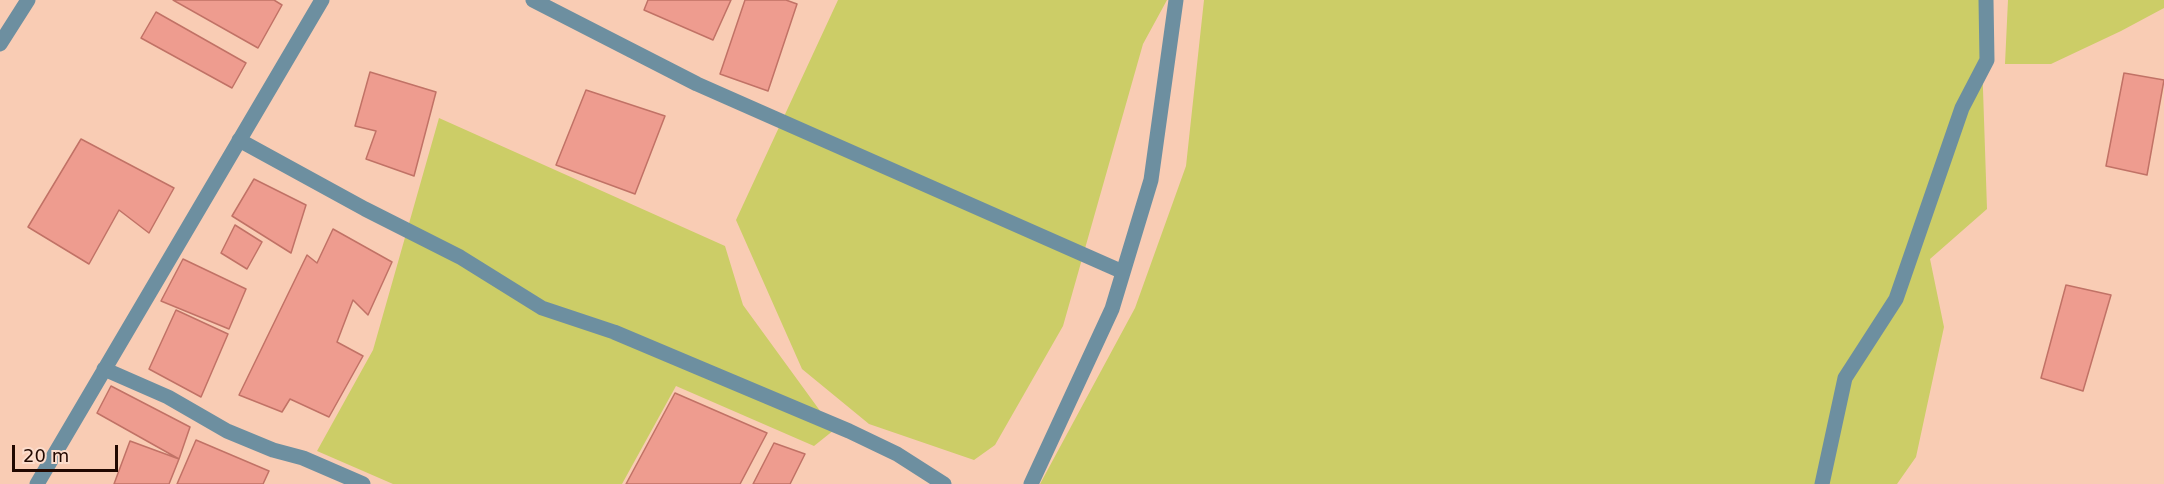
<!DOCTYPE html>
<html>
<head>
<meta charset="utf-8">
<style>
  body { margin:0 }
  #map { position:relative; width:2164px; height:484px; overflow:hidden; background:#f9ccb4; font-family:"DejaVu Sans",sans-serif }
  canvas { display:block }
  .scale { position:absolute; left:12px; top:445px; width:106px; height:27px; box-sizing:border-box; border:3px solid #210800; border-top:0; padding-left:8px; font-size:18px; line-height:21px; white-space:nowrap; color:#210800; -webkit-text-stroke:4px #fcddcd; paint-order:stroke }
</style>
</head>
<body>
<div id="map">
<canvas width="2164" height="484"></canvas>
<div class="scale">20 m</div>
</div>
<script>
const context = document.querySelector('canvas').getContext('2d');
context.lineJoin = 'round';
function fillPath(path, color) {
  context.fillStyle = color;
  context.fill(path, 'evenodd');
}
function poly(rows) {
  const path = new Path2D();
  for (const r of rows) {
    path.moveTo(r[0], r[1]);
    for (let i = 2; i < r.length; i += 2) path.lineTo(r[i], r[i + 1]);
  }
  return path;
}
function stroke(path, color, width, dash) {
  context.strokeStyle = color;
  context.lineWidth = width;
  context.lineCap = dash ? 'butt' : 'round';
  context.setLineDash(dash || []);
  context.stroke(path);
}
const green = poly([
  [838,0,1167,0,1143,44,1063,326,995,445,974,460,869,424,802,369,736,220],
  [1204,0,1980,0,1987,209,1930,259,1944,327,1916,457,1897,484,1040,484,1135,308,1186,166],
  [2008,0,2164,0,2164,8,2121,31,2051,64,2005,64],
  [439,118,725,246,743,305,834,430,814,446,676,386,622,484,393,484,317,451,373,350]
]);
const building = poly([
  [173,0,274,0,282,5,258,48,173,0],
  [648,0,731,0,713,40,644,10,648,0],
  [745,0,786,0,797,4,768,91,720,74,745,0],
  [156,12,246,63,232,88,141,38,156,12],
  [370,72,436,92,414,176,366,159,376,131,355,126,370,72],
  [2124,73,2164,80,2147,175,2106,166,2124,73],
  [586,90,665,116,635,194,556,165,586,90],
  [81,139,174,188,149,233,119,210,89,264,28,227,81,139],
  [254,179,306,205,291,253,232,216,254,179],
  [235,225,262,242,247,269,221,253,235,225],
  [333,229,392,262,368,315,353,300,337,342,363,356,329,417,290,399,282,412,239,395,307,255,317,263,333,229],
  [183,259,246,289,229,329,161,301,183,259],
  [2066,285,2111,295,2083,391,2041,378,2066,285],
  [176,310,228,334,201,397,149,369,176,310],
  [111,386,190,427,179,459,97,413,111,386],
  [675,393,767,433,740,484,626,484,675,393],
  [196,440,269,471,263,484,177,484,196,440],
  [130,441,179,459,169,484,114,484,130,441],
  [774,443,805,454,790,484,753,484,774,443]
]);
const minor = poly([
  [533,0,697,84,1123,272],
  [0,44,28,0],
  [239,140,365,209,460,257,542,308,614,332,849,431,897,454,944,484],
  [104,369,168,397,227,431,273,450,303,458,363,484],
  [37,484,322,0],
  [1031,484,1112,309,1151,180,1176,0],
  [1822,484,1845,378,1896,299,1962,108,1987,60,1986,0]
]);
fillPath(green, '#cccd67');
fillPath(building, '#ee9c8f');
stroke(building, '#c17266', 1.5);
stroke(minor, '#6d8fa0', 15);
</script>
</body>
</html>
